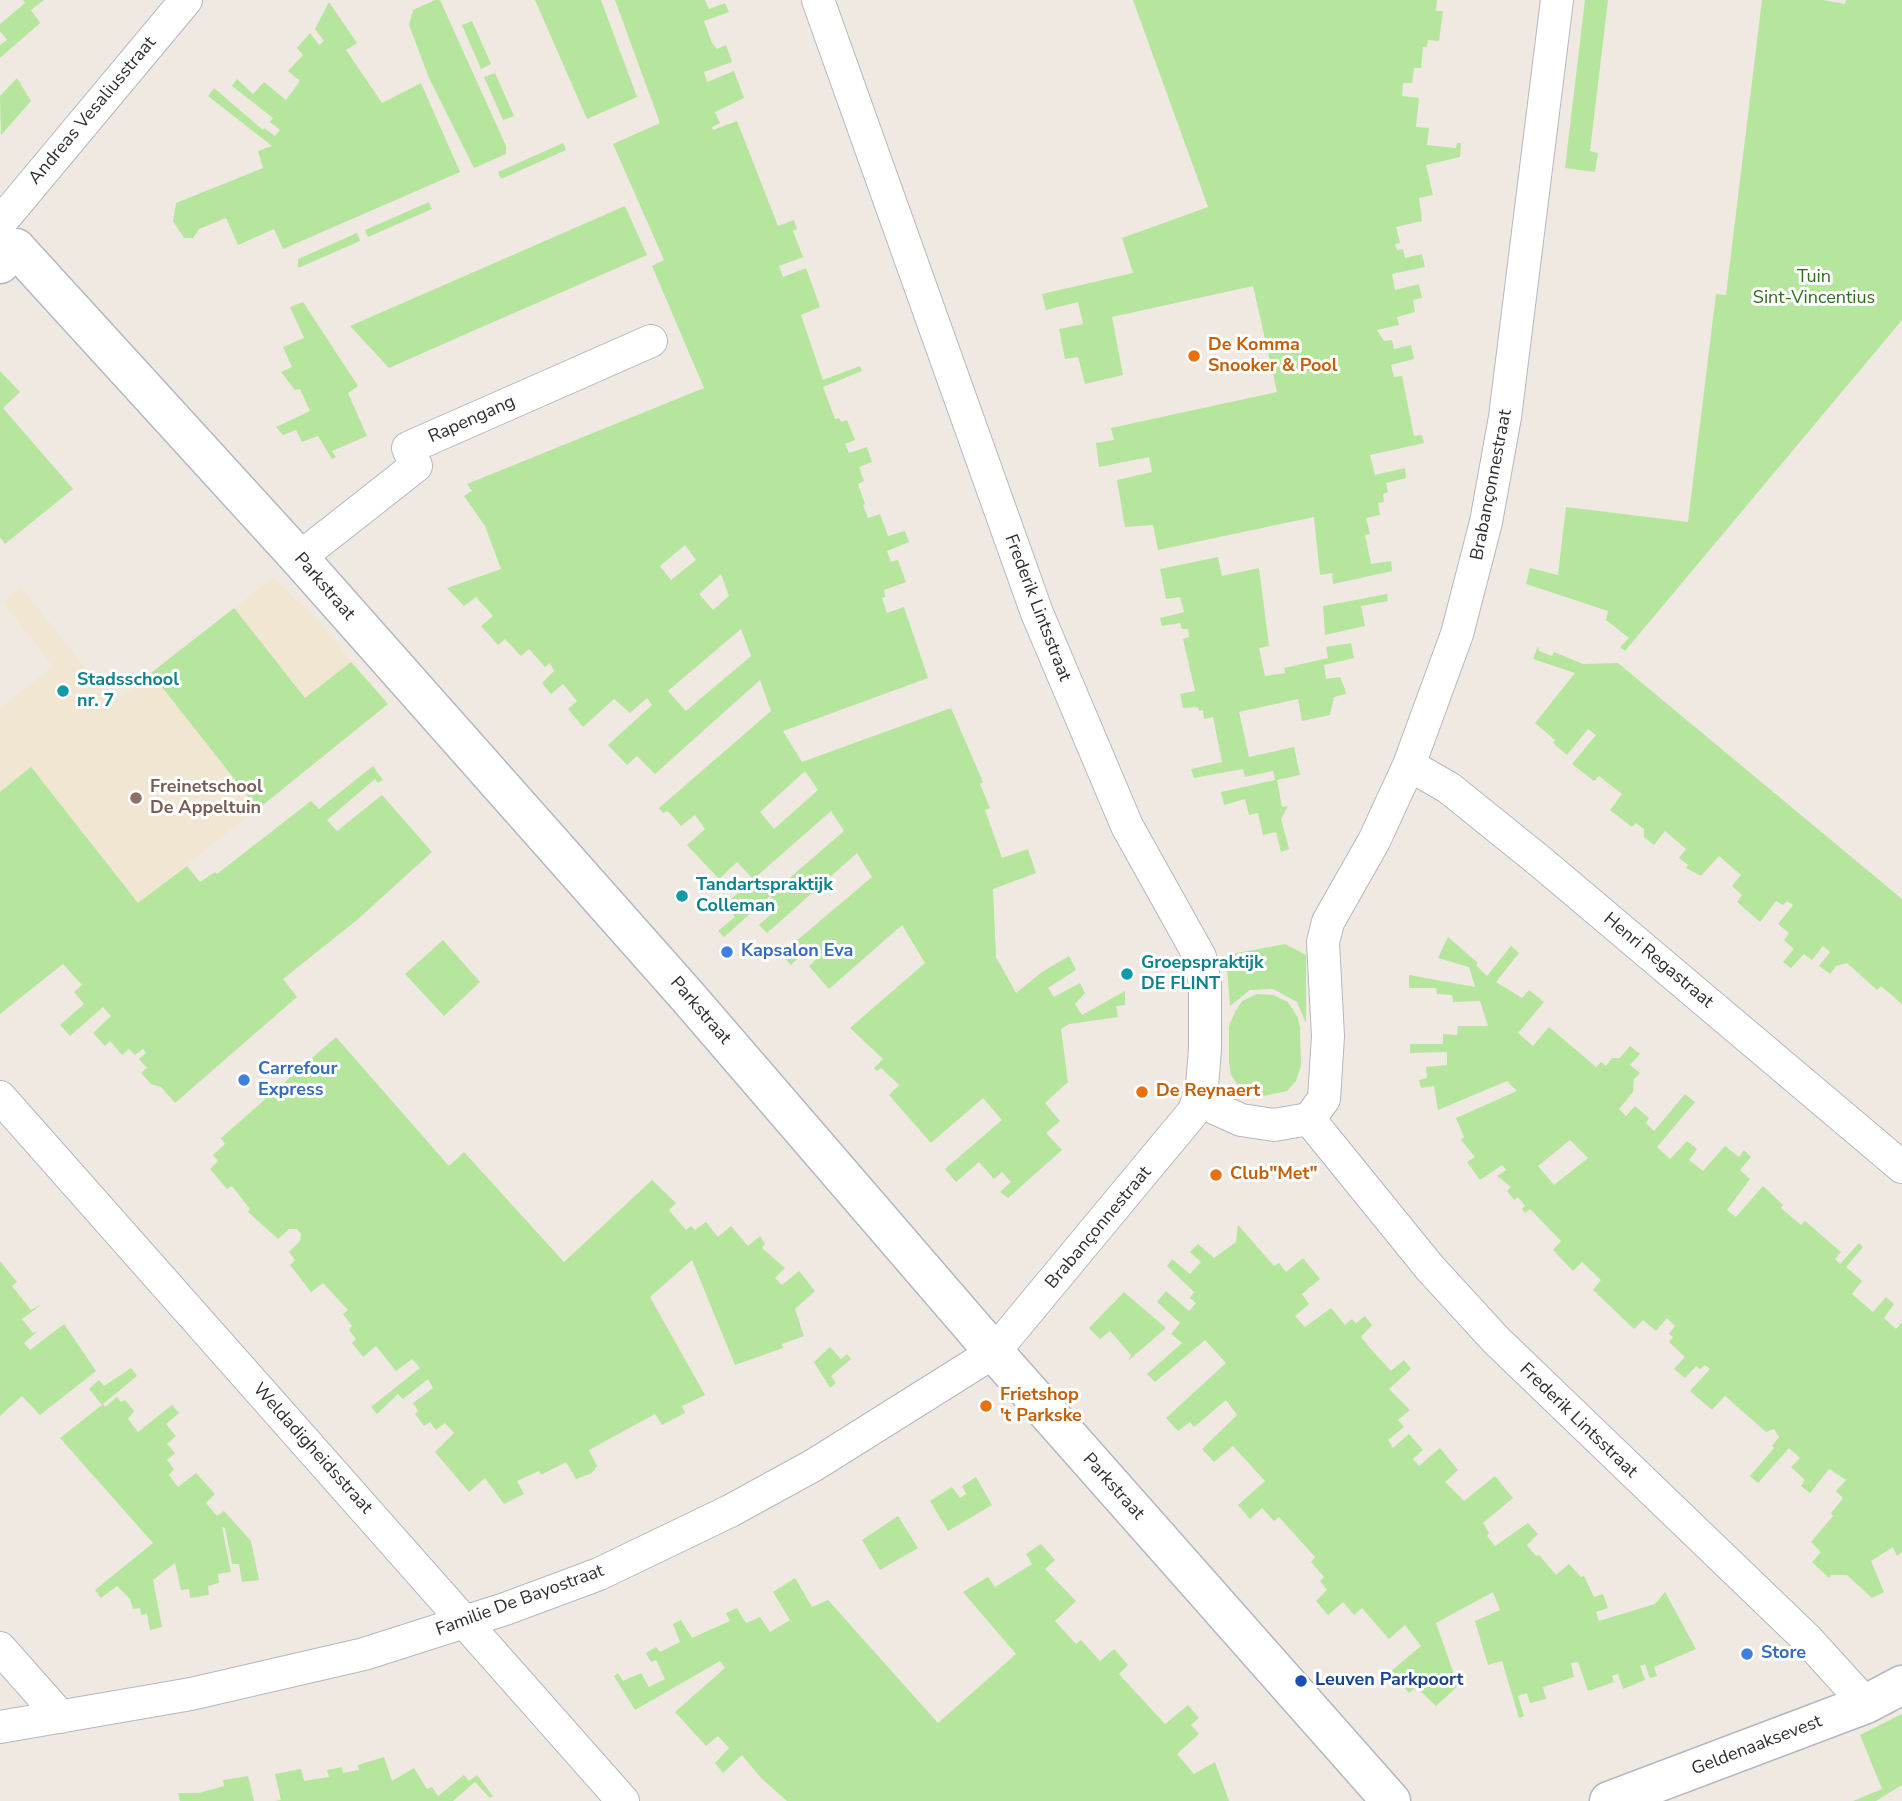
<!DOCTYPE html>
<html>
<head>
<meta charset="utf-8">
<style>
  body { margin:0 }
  canvas { display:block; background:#efe9e1 }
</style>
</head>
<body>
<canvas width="1902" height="1801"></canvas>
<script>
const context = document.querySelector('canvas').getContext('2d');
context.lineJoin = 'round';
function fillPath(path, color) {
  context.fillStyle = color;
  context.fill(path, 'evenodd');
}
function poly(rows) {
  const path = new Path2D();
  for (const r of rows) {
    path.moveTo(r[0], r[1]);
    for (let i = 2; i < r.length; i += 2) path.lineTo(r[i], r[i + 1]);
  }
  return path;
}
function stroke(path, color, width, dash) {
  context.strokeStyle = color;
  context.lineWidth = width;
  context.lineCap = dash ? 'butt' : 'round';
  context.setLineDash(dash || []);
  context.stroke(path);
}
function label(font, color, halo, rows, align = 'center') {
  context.font = font + ' "Nunito Sans",sans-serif';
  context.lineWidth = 6;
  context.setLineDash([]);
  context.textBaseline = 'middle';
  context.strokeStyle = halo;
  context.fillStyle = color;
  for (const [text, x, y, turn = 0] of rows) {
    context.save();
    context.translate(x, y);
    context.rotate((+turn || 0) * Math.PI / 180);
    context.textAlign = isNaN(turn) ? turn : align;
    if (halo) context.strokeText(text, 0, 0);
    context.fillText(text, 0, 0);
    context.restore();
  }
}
const education = poly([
  [273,578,312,614,388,704,0,1014,0,708,53,667,3,602,21,587,113,703]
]);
const green = poly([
  [23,0,44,0,31,10,40,23,0,58,0,45,7,40,0,31,0,24,25,3],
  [435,0,440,0,506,146,506,154,474,168,429,78,409,25,413,10],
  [535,0,601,0,637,97,587,119],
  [615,0,705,0,709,9,725,3,729,12,704,21,712,43,717,49,726,45,732,62,704,72,707,82,734,71,744,98,715,112,720,123,712,127,713,130,737,121,778,226,794,220,797,229,793,231,803,257,779,266,783,277,806,268,820,307,801,315,823,380,860,366,862,371,823,387,835,419,839,418,841,422,847,420,855,440,845,444,849,453,867,447,872,462,859,467,864,481,858,484,865,504,863,505,868,518,880,514,888,536,905,531,909,542,887,551,891,562,898,560,906,582,884,590,885,597,882,598,887,613,904,607,928,678,783,731,802,762,951,708,983,782,980,784,990,808,985,810,1002,858,1028,849,1036,873,993,889,996,957,1016,993,1042,972,1069,956,1076,970,1048,988,1054,997,1080,983,1085,993,1075,1004,1082,1015,1125,991,1125,1005,1116,1006,1118,1017,1069,1024,1061,1029,1068,1082,1045,1103,1060,1121,1046,1133,1062,1150,1008,1198,1000,1192,1011,1182,1002,1172,994,1179,979,1162,956,1182,945,1169,1002,1120,983,1098,931,1143,889,1095,899,1085,881,1068,877,1071,874,1068,883,1059,850,1028,925,963,902,925,829,989,809,966,822,954,814,943,791,965,781,954,872,877,857,853,767,933,759,925,779,907,770,896,724,937,718,931,735,917,725,905,753,879,737,862,719,879,687,845,705,829,695,815,681,826,668,811,663,813,659,808,771,711,760,680,655,774,637,756,627,765,608,745,652,705,647,698,630,713,614,699,583,727,568,709,577,701,563,684,551,694,542,683,554,671,550,663,545,667,529,649,521,656,505,639,498,645,481,626,493,616,476,597,464,606,447,588,501,569,485,526,464,496,472,491,467,484,704,388,652,266,664,260,613,144,660,123],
  [685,545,696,560,671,580,660,566],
  [721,574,729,596,713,610,699,594],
  [741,629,751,656,686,711,668,691],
  [805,771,818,790,774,829,760,812],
  [831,811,844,831,772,893,758,875],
  [1133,0,1437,0,1436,11,1443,11,1439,41,1428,40,1427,47,1423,47,1421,68,1414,68,1412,83,1403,83,1402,96,1419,98,1416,127,1429,128,1427,145,1456,148,1457,143,1461,143,1460,157,1426,165,1433,195,1419,198,1422,221,1396,227,1400,243,1395,244,1397,250,1403,249,1405,258,1422,254,1425,267,1392,274,1395,290,1419,284,1422,298,1413,300,1415,312,1397,317,1399,325,1377,330,1384,341,1392,340,1394,349,1411,345,1414,359,1391,365,1394,377,1402,376,1414,436,1422,435,1424,443,1370,455,1375,475,1405,468,1406,478,1386,483,1388,492,1383,494,1384,502,1378,503,1380,515,1366,518,1370,534,1365,535,1371,564,1391,561,1392,571,1333,584,1332,573,1320,575,1314,517,1158,550,1153,525,1125,527,1117,480,1152,472,1149,457,1099,467,1096,443,1114,440,1111,428,1277,392,1253,286,1112,317,1123,375,1085,384,1078,357,1065,359,1059,329,1083,324,1078,302,1046,310,1042,294,1133,273,1122,238,1208,207],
  [1585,0,1608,0,1590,151,1598,153,1595,172,1565,168],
  [1762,0,1823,0,1845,4,1846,0,1902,0,1902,320,1625,651,1620,647,1629,638,1606,620,1608,611,1526,584,1530,568,1558,575,1566,507,1688,522,1716,294,1726,295],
  [329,2,357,43,346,50,382,103,421,83,460,172,283,249,274,229,238,245,226,218,199,229,193,238,184,238,173,221,176,203,263,168,258,151,272,146,208,96,214,88,263,130,264,128,275,136,280,130,270,122,273,118,232,86,237,79,253,94,264,82,286,100,300,81,288,71,303,55,297,48,310,33,319,45,324,41,315,29],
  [472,21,491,64,481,69,462,25],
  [495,73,514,116,503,120,484,77],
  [17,78,31,101,1,135,0,96],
  [563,143,566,150,501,179,498,172],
  [429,202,432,209,368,237,365,230],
  [625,206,647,255,475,330,389,368,350,326],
  [357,233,360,241,298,268,298,259],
  [303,302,358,386,348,393,367,436,332,451,336,457,332,459,318,436,302,442,296,430,283,435,276,427,310,411,300,389,295,390,281,372,292,367,283,347,304,338,290,307],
  [0,371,20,392,3,408,73,489,5,544,0,537],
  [1218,557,1222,576,1259,568,1269,646,1259,648,1265,676,1285,673,1284,668,1328,658,1326,647,1351,643,1354,658,1324,665,1326,679,1340,677,1345,689,1346,694,1334,697,1330,715,1302,721,1298,699,1239,712,1249,757,1294,747,1300,775,1277,780,1282,807,1288,806,1281,819,1289,849,1281,852,1276,832,1263,835,1258,813,1249,815,1245,799,1224,805,1221,792,1275,780,1273,771,1245,777,1243,769,1194,778,1191,769,1222,762,1213,717,1204,719,1203,710,1199,711,1198,707,1183,708,1180,694,1195,691,1183,639,1189,637,1188,629,1182,629,1180,623,1162,626,1160,618,1184,612,1180,597,1166,599,1160,569],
  [1387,594,1388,601,1361,606,1365,626,1325,635,1323,606],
  [234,608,305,698,351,662,388,704,258,809,151,673],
  [1538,646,1539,651,1552,656,1554,652,1583,664,1618,663,1902,899,1902,1004,1881,986,1877,990,1847,963,1836,966,1830,974,1819,966,1830,952,1823,946,1812,960,1804,954,1791,968,1783,962,1794,949,1784,940,1789,933,1778,924,1793,905,1787,901,1783,905,1776,901,1760,922,1737,902,1742,895,1732,886,1741,875,1719,856,1701,876,1686,868,1688,865,1679,858,1686,849,1665,831,1654,845,1644,837,1644,829,1636,823,1632,827,1610,810,1622,794,1599,776,1594,781,1572,764,1596,735,1588,729,1567,755,1553,743,1555,740,1535,723,1575,673,1533,659],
  [373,766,383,780,378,783,375,779,327,820,337,831,382,795,432,852,357,920,283,979,297,997,175,1103,161,1087,151,1084,141,1073,147,1068,139,1059,146,1053,143,1049,135,1055,129,1049,122,1055,110,1041,105,1046,93,1033,111,1016,103,1007,70,1036,60,1025,84,1004,74,992,82,985,63,964,0,1014,0,792,31,767,138,903,187,866,200,882,215,872,217,874,311,801,319,809],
  [1448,937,1478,963,1476,965,1487,976,1511,946,1519,953,1496,982,1522,998,1529,990,1544,1002,1518,1033,1533,1046,1549,1027,1596,1067,1601,1062,1606,1066,1612,1058,1620,1058,1630,1046,1640,1054,1630,1065,1640,1073,1634,1079,1633,1092,1619,1109,1626,1116,1635,1106,1649,1118,1646,1123,1654,1131,1685,1094,1695,1102,1657,1147,1670,1159,1687,1141,1697,1149,1689,1160,1703,1171,1725,1146,1739,1157,1744,1150,1751,1157,1740,1170,1750,1179,1727,1210,1736,1217,1763,1186,1783,1205,1781,1208,1801,1225,1805,1221,1841,1252,1835,1259,1840,1264,1859,1243,1863,1247,1846,1267,1862,1281,1852,1294,1873,1312,1886,1297,1894,1304,1884,1318,1896,1329,1902,1322,1902,1552,1897,1556,1893,1547,1871,1561,1884,1592,1872,1598,1847,1575,1831,1575,1829,1578,1812,1562,1821,1552,1811,1542,1833,1516,1831,1513,1843,1498,1836,1491,1846,1480,1829,1469,1810,1493,1801,1486,1805,1480,1791,1467,1800,1458,1789,1448,1758,1483,1750,1476,1774,1448,1772,1446,1779,1437,1774,1429,1766,1432,1725,1396,1712,1410,1690,1391,1710,1369,1705,1365,1700,1369,1696,1366,1685,1378,1674,1369,1685,1357,1669,1342,1673,1337,1669,1334,1675,1326,1667,1318,1656,1331,1643,1320,1634,1329,1593,1290,1601,1280,1582,1262,1573,1271,1553,1250,1561,1241,1530,1209,1525,1213,1522,1209,1525,1206,1518,1197,1514,1200,1507,1191,1511,1187,1497,1176,1506,1170,1502,1165,1480,1180,1467,1162,1475,1157,1461,1140,1464,1137,1456,1118,1517,1091,1507,1081,1438,1110,1434,1086,1421,1088,1419,1080,1427,1078,1426,1067,1447,1065,1447,1052,1410,1053,1410,1044,1443,1044,1443,1034,1457,1035,1458,1026,1488,1026,1480,1001,1453,1002,1452,995,1437,994,1436,988,1409,988,1409,975,1475,987,1469,967,1438,958],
  [1570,1140,1588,1158,1554,1185,1538,1166],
  [443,940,480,982,444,1016,405,974],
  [1285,944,1306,955,1306,1023,1297,1002,1273,989,1250,990,1230,1006,1226,955],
  [1257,994,1273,995,1288,1002,1298,1018,1300,1028,1301,1066,1296,1081,1287,1091,1263,1096,1245,1092,1239,1087,1231,1075,1229,1061,1229,1026,1235,1012,1242,1001],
  [336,1037,449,1166,464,1152,564,1262,652,1180,676,1203,669,1210,686,1230,691,1226,695,1230,706,1222,718,1237,731,1226,748,1246,760,1236,765,1244,762,1248,785,1268,775,1278,782,1285,799,1271,815,1291,795,1309,804,1336,782,1344,783,1348,735,1365,692,1260,650,1297,705,1395,682,1406,685,1413,662,1425,655,1414,589,1450,597,1466,592,1473,576,1479,566,1462,541,1475,539,1471,517,1481,524,1494,504,1504,485,1478,469,1492,435,1452,454,1433,445,1423,436,1430,430,1422,424,1426,415,1414,418,1411,413,1403,433,1388,428,1379,403,1399,398,1394,377,1414,371,1407,420,1368,412,1359,396,1371,376,1346,363,1357,352,1343,356,1339,349,1330,352,1326,343,1314,348,1310,323,1283,311,1292,290,1265,295,1260,289,1252,300,1241,301,1234,297,1229,289,1229,278,1239,248,1212,250,1209,232,1186,227,1189,210,1169,218,1161,213,1155,225,1144,221,1138],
  [1238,1225,1274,1266,1279,1263,1286,1272,1303,1258,1320,1279,1302,1294,1309,1304,1295,1316,1305,1327,1331,1308,1345,1325,1352,1319,1356,1323,1365,1316,1372,1325,1361,1337,1370,1348,1391,1371,1404,1360,1411,1369,1389,1389,1410,1410,1398,1420,1404,1427,1388,1440,1393,1448,1409,1434,1423,1450,1413,1459,1419,1466,1440,1448,1458,1470,1445,1482,1464,1501,1495,1476,1513,1498,1483,1523,1489,1533,1487,1536,1495,1546,1528,1523,1538,1534,1527,1545,1536,1556,1539,1555,1556,1575,1569,1564,1581,1577,1584,1576,1594,1597,1603,1594,1608,1608,1596,1612,1599,1621,1655,1604,1665,1592,1696,1649,1654,1667,1657,1676,1650,1678,1645,1664,1640,1666,1645,1680,1623,1689,1618,1674,1612,1676,1614,1682,1588,1691,1578,1662,1571,1663,1574,1677,1543,1687,1546,1699,1530,1703,1527,1693,1518,1696,1524,1716,1519,1718,1502,1661,1488,1665,1475,1621,1500,1610,1493,1592,1436,1623,1458,1686,1436,1706,1416,1687,1409,1693,1390,1672,1421,1646,1405,1625,1389,1639,1362,1608,1354,1615,1343,1602,1328,1615,1316,1601,1327,1590,1320,1581,1324,1577,1311,1562,1315,1557,1279,1517,1274,1521,1262,1508,1250,1519,1238,1505,1265,1481,1233,1446,1214,1462,1202,1449,1237,1415,1226,1400,1194,1427,1190,1422,1178,1431,1166,1418,1226,1363,1205,1340,1155,1382,1147,1374,1182,1343,1171,1334,1180,1323,1157,1302,1166,1291,1189,1311,1196,1303,1190,1298,1194,1292,1167,1266,1172,1259,1190,1274,1201,1262,1190,1252,1198,1244,1214,1258,1236,1242],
  [0,1261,17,1282,12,1286,31,1310,42,1304,22,1319,33,1333,38,1331,24,1343,30,1350,64,1324,96,1371,40,1415,22,1396,0,1416],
  [1124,1292,1166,1328,1128,1361,1131,1355,1110,1331,1100,1339,1089,1328],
  [830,1347,841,1359,847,1354,851,1359,831,1376,836,1383,830,1388,814,1362],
  [131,1368,137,1376,103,1404,105,1407,117,1397,121,1402,125,1400,134,1411,128,1419,138,1432,172,1405,179,1413,166,1424,176,1436,167,1444,175,1453,167,1460,174,1469,169,1475,178,1487,196,1473,215,1494,206,1503,217,1516,224,1511,251,1541,259,1580,242,1582,239,1564,232,1564,225,1528,222,1527,231,1572,218,1574,219,1583,208,1586,209,1595,190,1598,189,1589,181,1590,175,1563,153,1580,162,1627,150,1630,147,1614,141,1615,140,1608,133,1609,130,1599,117,1586,101,1598,95,1590,153,1543,60,1438,102,1405,89,1389,99,1380,104,1386],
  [976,1477,992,1505,948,1531,930,1501,952,1487,960,1498,966,1494,962,1486],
  [898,1516,918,1548,880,1570,862,1540],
  [1041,1544,1055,1560,1045,1569,1076,1601,1055,1621,1076,1644,1081,1640,1100,1661,1114,1649,1128,1665,1119,1674,1165,1724,1188,1705,1199,1718,1191,1725,1199,1734,1177,1754,1194,1774,1215,1762,1229,1801,787,1801,761,1778,742,1755,723,1773,715,1763,729,1748,718,1736,706,1746,675,1712,725,1668,720,1661,635,1710,614,1676,618,1673,623,1681,641,1673,649,1687,665,1679,656,1660,651,1662,646,1653,656,1647,660,1652,680,1642,673,1624,681,1620,692,1638,730,1621,726,1613,737,1608,746,1623,760,1617,770,1632,790,1620,773,1592,795,1578,812,1607,828,1600,938,1723,1016,1654,963,1592,988,1577,995,1587,1032,1564,1026,1554],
  [1902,1714,1902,1785,1876,1801,1853,1801,1882,1789,1860,1735],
  [384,1757,392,1781,414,1768,427,1789,432,1787,438,1796,464,1775,469,1781,477,1775,493,1796,490,1798,475,1782,453,1801,274,1801,281,1800,275,1774,301,1769,304,1781,329,1777,327,1770,342,1767,343,1773,359,1770,358,1765],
  [248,1776,254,1801,180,1801,178,1793,199,1793,224,1786,223,1780]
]);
const street = poly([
  [0,223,186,0],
  [299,558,416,466,408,448,651,341],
  [1409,765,1449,788,1542,863,1902,1167],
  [0,1097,623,1801],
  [1199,1101,1241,1120,1274,1125,1309,1119,1324,1099,1328,1036,1323,942,1328,922,1374,841,1409,765,1457,634,1486,522,1505,417,1557,0],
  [1309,1119,1430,1268,1496,1340,1807,1639,1866,1704],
  [0,1648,61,1717],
  [0,1727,191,1694,364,1654,505,1609,599,1574,730,1511,814,1465,994,1352,1194,1111,1202,1087,1205,1049,1205,984,1200,957,1127,826,1037,613,818,0]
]);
const secondary = poly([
  [0,264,16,248,299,558,688,997,994,1352,1391,1801],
  [1609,1801,1866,1704,1902,1685]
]);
const markers = [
  [1194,356,7,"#e8710a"],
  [63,691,7,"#0f9aa8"],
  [136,798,7,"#8d6e63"],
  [682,896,7,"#0f9aa8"],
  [727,952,7,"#3f7fe0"],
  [1127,974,7,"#0f9aa8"],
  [244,1080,7,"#3f7fe0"],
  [1142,1092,7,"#e8710a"],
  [1216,1175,7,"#e8710a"],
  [986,1406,7,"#e8710a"],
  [1747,1654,7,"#3f7fe0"],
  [1301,1681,7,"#1a4fb4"]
];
const streetNames = [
  ["Andreas Vesaliusstraat",93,111,-50],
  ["Rapengang",472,420,-24],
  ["Brabançonnestraat",1492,485,-79],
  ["Parkstraat",324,587,49],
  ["Frederik Lintsstraat",1037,608,69],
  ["Henri Regastraat",1658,961,40],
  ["Parkstraat",700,1011,49],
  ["Brabançonnestraat",1099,1228,-50],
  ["Frederik Lintsstraat",1578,1421,44],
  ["Weldadigheidsstraat",312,1449,48],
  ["Parkstraat",1113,1487,48],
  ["Familie De Bayostraat",520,1601,-20],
  ["Geldenaaksevest",1757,1746,-21]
];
const parkNames = [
  ["Tuin",1814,278],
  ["Sint-Vincentius",1814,299]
];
const foodNames = [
  ["De Komma",1208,346],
  ["Snooker & Pool",1208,367],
  ["De Reynaert",1156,1092],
  ["Club\"Met\"",1230,1175],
  ["Frietshop",1000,1396],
  ["'t Parkske",1000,1417]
];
const cultureNames = [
  ["Stadsschool",77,681],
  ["nr. 7",77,702],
  ["Tandartspraktijk",696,886],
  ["Colleman",696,907],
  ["Groepspraktijk",1141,964],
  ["DE FLINT",1141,985]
];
const educationNames = [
  ["Freinetschool",150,788],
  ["De Appeltuin",150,809]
];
const shopNames = [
  ["Kapsalon Eva",741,952],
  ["Carrefour",258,1070],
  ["Express",258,1091],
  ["Store",1761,1654]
];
const transitNames = [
  ["Leuven Parkpoort",1315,1681]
];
fillPath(education, '#f0e6d1');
fillPath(green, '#b6e59e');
stroke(street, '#b4b7c1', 34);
stroke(secondary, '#b4b7c1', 41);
stroke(street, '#fff', 32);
stroke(secondary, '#fff', 38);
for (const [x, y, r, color] of markers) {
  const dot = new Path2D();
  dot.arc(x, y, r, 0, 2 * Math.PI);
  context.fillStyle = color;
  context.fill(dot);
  stroke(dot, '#fff', 2.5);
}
label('18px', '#2e2e2e', '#fff', streetNames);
label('18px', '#2c6e1b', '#fff', parkNames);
label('bold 18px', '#c56008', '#fff', foodNames, 'left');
label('bold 18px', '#0d838f', '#fff', cultureNames, 'left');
label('bold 18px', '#785e54', '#fff', educationNames, 'left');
label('bold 18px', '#366cbe', '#fff', shopNames, 'left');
label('bold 18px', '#164399', '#fff', transitNames, 'left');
</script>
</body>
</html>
